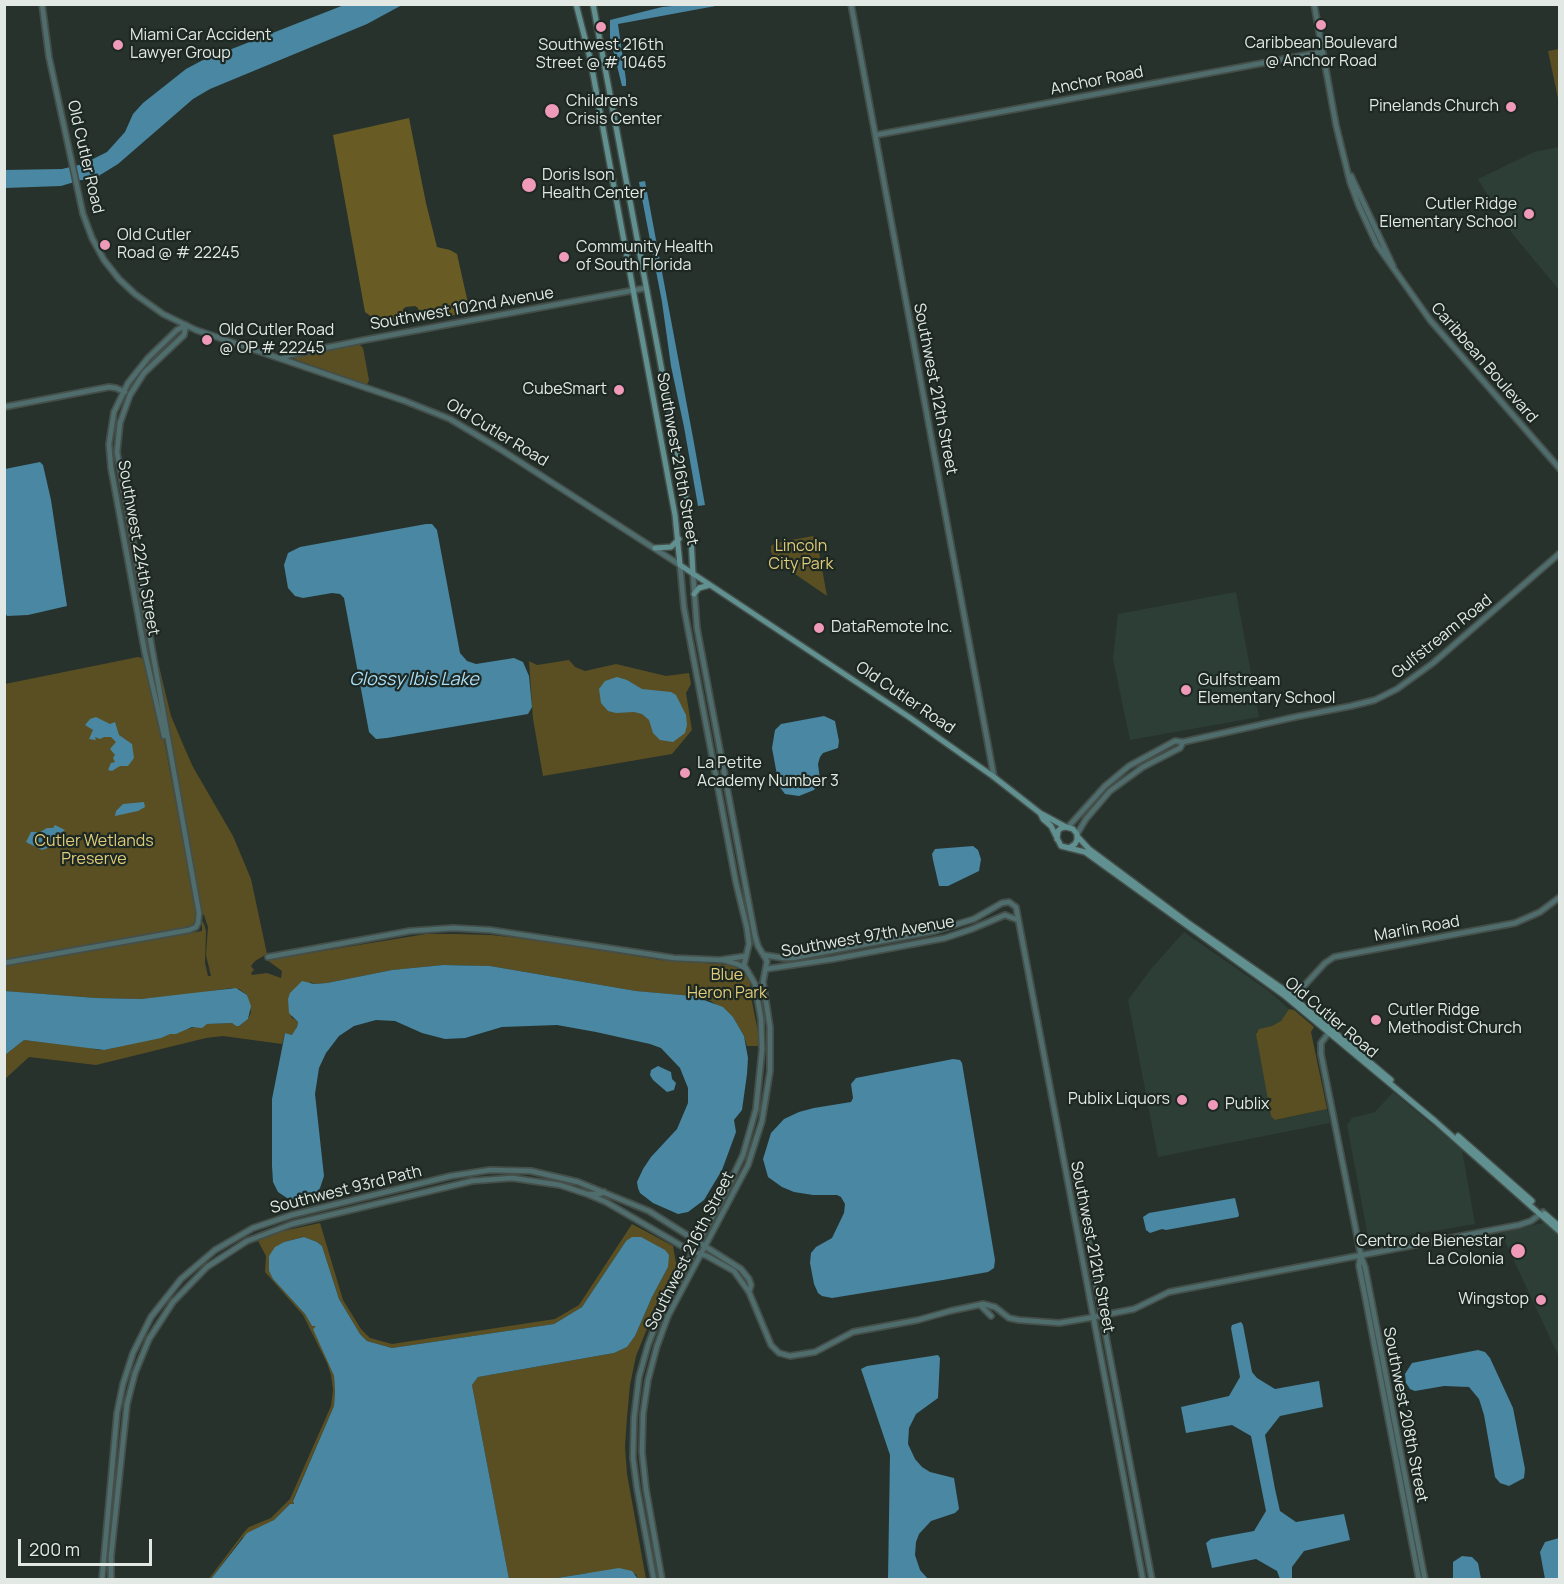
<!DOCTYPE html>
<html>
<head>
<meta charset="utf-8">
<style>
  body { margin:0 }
  #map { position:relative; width:1564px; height:1584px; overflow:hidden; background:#27322c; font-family:Manrope,sans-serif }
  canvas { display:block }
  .frame { position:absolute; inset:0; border:6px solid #e2e9e5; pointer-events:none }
  .scale { position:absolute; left:18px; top:1539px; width:134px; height:27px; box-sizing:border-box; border:3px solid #e2e9e5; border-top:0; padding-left:8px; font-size:18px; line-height:21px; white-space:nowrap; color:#e2e9e5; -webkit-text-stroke:4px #1d2823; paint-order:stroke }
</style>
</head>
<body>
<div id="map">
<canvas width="1564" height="1584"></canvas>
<div class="frame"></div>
<div class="scale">200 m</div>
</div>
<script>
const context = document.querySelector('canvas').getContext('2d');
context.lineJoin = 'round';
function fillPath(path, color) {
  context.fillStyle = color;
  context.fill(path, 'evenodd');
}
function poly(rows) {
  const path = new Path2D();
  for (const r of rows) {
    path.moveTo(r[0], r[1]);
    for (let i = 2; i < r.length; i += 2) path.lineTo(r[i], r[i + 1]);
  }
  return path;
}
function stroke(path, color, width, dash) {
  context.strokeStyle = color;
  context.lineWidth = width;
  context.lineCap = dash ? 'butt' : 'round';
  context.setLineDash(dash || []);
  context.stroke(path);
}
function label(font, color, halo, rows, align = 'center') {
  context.font = font + ' Manrope,sans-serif';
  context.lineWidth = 4.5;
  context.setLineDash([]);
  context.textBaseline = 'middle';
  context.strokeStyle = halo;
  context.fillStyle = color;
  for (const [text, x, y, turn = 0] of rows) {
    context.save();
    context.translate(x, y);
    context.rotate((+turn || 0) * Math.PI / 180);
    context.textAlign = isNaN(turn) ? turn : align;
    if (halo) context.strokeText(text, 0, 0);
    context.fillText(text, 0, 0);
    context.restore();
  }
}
const built = poly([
  [1559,147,1560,147,1559,290,1506,226,1478,179,1534,152],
  [1236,592,1259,717,1130,740,1113,659,1118,614],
  [1184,932,1270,992,1289,1009,1281,1021,1272,1026,1259,1029,1256,1032,1277,1120,1327,1109,1330,1123,1158,1157,1128,1000,1151,969],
  [1393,1092,1462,1150,1475,1224,1369,1242,1347,1125,1352,1118,1375,1112],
  [1559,1219,1559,1357,1501,1233]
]);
const green = poly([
  [1559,49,1560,49,1559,103,1548,51],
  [359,344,363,348,369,380,367,385,294,359,294,357],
  [813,536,817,541,827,596,776,561,771,552,771,546,775,543],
  [138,657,142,658,145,662,163,735,196,910,196,920,192,925,181,929,5,960,5,684],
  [569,660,575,667,585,671,616,664,666,676,689,673,691,684,686,693,692,730,672,754,543,776,533,719,529,661,537,665],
  [158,662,171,716,185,749,193,767,233,836,251,879,267,954,255,961,251,966,254,970,251,973,252,975,267,973,281,978,282,971,267,960,426,934,455,934,491,935,536,940,660,960,732,965,739,967,750,978,751,997,759,1037,759,1046,747,1046,744,1036,733,1017,711,1001,693,996,636,991,490,966,443,965,392,970,327,983,314,984,311,982,291,1017,298,1022,295,1034,292,1035,285,1033,282,1044,223,1036,206,1038,96,1065,29,1057,5,1079,5,1055,24,1040,79,1046,99,1050,109,1049,207,1024,232,1023,236,1026,239,1026,248,1019,251,1012,247,995,239,989,231,988,186,995,141,999,96,998,5,991,5,965,202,931,202,921,204,924,206,931,205,963,208,976,211,976,206,955,208,927,204,915,201,912,161,696],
  [1289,1009,1294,1010,1314,1027,1311,1032,1327,1109,1275,1120,1271,1116,1256,1034,1259,1029,1272,1026,1281,1021],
  [320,1223,343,1300,361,1329,370,1338,392,1344,555,1319,579,1305,632,1224,673,1246,676,1263,678,1263,659,1299,636,1356,630,1385,627,1417,625,1447,627,1474,646,1579,638,1579,636,1574,587,1573,551,1579,509,1579,472,1385,478,1377,614,1353,627,1347,635,1336,652,1297,668,1267,657,1246,626,1241,582,1307,554,1324,392,1348,367,1341,360,1334,339,1299,322,1246,317,1242,304,1237,284,1242,269,1256,269,1271,273,1279,305,1314,312,1326,316,1325,317,1326,314,1329,334,1376,335,1391,334,1406,293,1500,294,1505,290,1504,274,1520,242,1538,211,1579,208,1580,245,1531,249,1527,271,1518,290,1499,331,1406,333,1390,331,1375,327,1363,303,1315,265,1272,266,1256,258,1241,283,1231]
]);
const forest = poly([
  [409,118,426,203,437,247,450,250,457,254,470,312,422,321,418,308,415,306,406,307,403,309,405,320,389,322,376,320,365,312,333,135]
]);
const water = poly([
  [344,5,402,5,367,24,210,89,193,99,118,164,92,180,81,180,61,186,5,188,4,170,62,169,83,164,107,152,125,132,133,114,143,103,186,69,201,61],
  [683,5,721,5,618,24,626,80,626,86,622,86,610,37,610,20,662,7],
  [645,181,694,443,705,505,698,506,684,427,671,366,662,302,640,188,639,182],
  [40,462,43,465,51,500,67,606,28,615,7,616,4,610,5,469],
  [426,524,432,524,437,530,460,653,467,661,476,664,514,658,523,662,529,676,532,707,528,714,387,738,376,739,369,732,344,598,340,594,332,593,303,598,295,596,288,588,284,565,288,553,300,547],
  [617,677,627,680,642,689,671,692,676,695,686,715,687,725,685,733,673,742,660,740,653,733,649,720,642,714,634,712,616,713,608,711,601,703,599,689,605,681],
  [824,716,835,721,839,741,838,748,823,753,820,757,818,764,820,780,814,790,799,796,785,794,779,786,772,748,775,730,781,724],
  [96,717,110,724,115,722,119,735,132,744,134,758,128,766,120,766,112,771,108,770,111,763,115,762,113,758,115,755,110,749,116,742,111,737,104,737,100,739,95,737,96,740,89,739,93,730,85,725,90,719],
  [144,802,145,807,138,811,115,816,116,811,123,804],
  [55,825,65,830,61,833,60,837,64,837,64,840,56,845,42,850,26,842,31,832,40,832,47,828,53,828],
  [973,846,978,850,981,859,979,871,948,886,939,886,933,860,932,854,935,849],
  [443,965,490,966,636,991,693,996,723,1007,733,1017,744,1036,748,1058,747,1074,742,1110,734,1120,736,1132,722,1170,704,1200,688,1212,678,1214,653,1203,640,1193,638,1188,637,1182,643,1169,651,1157,677,1129,688,1103,688,1088,680,1068,661,1048,650,1044,596,1032,557,1025,502,1027,465,1038,445,1039,422,1033,395,1021,376,1020,354,1026,339,1036,326,1053,319,1068,315,1094,324,1176,320,1188,313,1196,297,1200,287,1198,278,1192,273,1182,272,1166,272,1099,285,1033,292,1035,297,1027,298,1022,289,1013,288,999,290,993,302,981,314,984,327,983,392,970],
  [236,988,247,995,251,1006,248,1019,239,1026,236,1026,232,1023,207,1024,202,1028,192,1027,176,1034,170,1034,161,1038,104,1050,24,1040,5,1055,5,991,96,998,141,999],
  [953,1059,960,1060,962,1063,995,1260,994,1268,988,1272,943,1280,832,1298,822,1296,818,1293,814,1284,810,1263,811,1253,816,1247,832,1238,844,1213,845,1204,841,1197,837,1195,813,1195,794,1192,782,1187,768,1177,763,1159,771,1133,784,1119,799,1112,814,1108,851,1102,853,1098,851,1084,856,1078],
  [658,1066,671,1072,672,1079,676,1083,674,1090,667,1092,653,1080,650,1075,651,1070],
  [1235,1198,1239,1215,1238,1217,1166,1230,1162,1229,1150,1233,1146,1230,1143,1217,1149,1213],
  [304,1237,317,1242,322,1246,339,1299,360,1334,367,1341,392,1348,554,1324,582,1307,626,1241,632,1237,641,1237,665,1250,669,1255,668,1267,652,1297,635,1336,627,1347,614,1353,478,1377,472,1385,509,1579,211,1579,247,1533,274,1520,290,1504,294,1504,293,1501,334,1406,335,1391,334,1376,313,1329,316,1326,312,1326,305,1314,273,1279,269,1271,269,1256,275,1247,284,1242],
  [1241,1322,1243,1325,1252,1372,1257,1378,1275,1389,1319,1381,1323,1407,1280,1416,1265,1435,1275,1489,1280,1511,1296,1522,1344,1514,1350,1540,1304,1551,1292,1567,1292,1579,1280,1579,1277,1571,1256,1559,1212,1568,1206,1543,1211,1539,1254,1531,1266,1511,1251,1436,1232,1425,1186,1433,1181,1407,1229,1396,1240,1377,1231,1328,1232,1325],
  [1478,1350,1485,1352,1490,1358,1513,1408,1525,1469,1524,1478,1509,1486,1500,1483,1495,1477,1484,1415,1479,1399,1469,1387,1444,1386,1415,1391,1410,1389,1406,1383,1405,1374,1412,1363],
  [938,1355,940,1358,938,1398,916,1414,909,1428,908,1444,915,1459,922,1467,930,1472,954,1478,959,1509,955,1513,931,1521,919,1534,916,1542,915,1555,920,1570,928,1579,888,1579,890,1455,861,1369,867,1366],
  [1559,1538,1559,1579,1545,1579,1540,1552,1545,1542],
  [1462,1556,1472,1557,1478,1563,1481,1579,1453,1579,1453,1562],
  [619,1568,632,1571,638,1579,551,1579]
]);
const tertiary = poly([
  [42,4,49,57,83,214,92,238,104,260,119,279,135,294,163,314,196,330,405,401,450,419,500,449,680,565,684,608,736,883,747,928,749,944,744,965,755,984,761,1019,762,1050,756,1109,743,1155,725,1193,659,1316,648,1345,639,1377,634,1418,633,1458,637,1488,654,1580],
  [851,4,994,777],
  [1314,4,1336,125,1350,182,1359,206,1377,245,1430,320,1560,469],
  [876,135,1322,52],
  [1351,176,1393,266],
  [283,358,290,355,364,340,646,288],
  [4,407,109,387,116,388,125,392],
  [164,736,145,653,111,468,109,444,114,412,128,383,148,358,177,330,186,325],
  [1068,827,1105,786,1129,766,1175,741,1183,742,1295,717,1351,706,1375,700,1397,689,1433,663,1560,553],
  [1077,834,1086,819,1110,791,1143,767,1180,748,1183,742],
  [764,955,783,958,793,958,935,931,974,919,1002,903,1009,902,1016,907,1143,1580],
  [268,957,410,931,453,928,490,930,674,958,720,960,746,956],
  [723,960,737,964,745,968],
  [4,963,189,930,196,927,198,923,199,913,117,452,120,423,130,395,144,373,184,335,186,325],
  [766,969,833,959,945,938,972,929,1005,915,1018,920],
  [1291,1000,1325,963,1334,957,1515,923,1540,912,1560,897],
  [1330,1031,1321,1043,1321,1054,1361,1256,1365,1267,1425,1580],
  [1075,1172,1152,1580],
  [587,1194,600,1194,604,1192],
  [1360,1258,1359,1266,1365,1296,1419,1580],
  [980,1305,991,1316],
  [102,1580,117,1413,123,1384,133,1353,151,1317,181,1279,215,1250,253,1228,292,1215,451,1176,490,1170,531,1171,578,1182,649,1211,741,1269,749,1279,751,1285,749,1292],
  [111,1580,111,1556,127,1404,135,1373,149,1339,173,1302,207,1267,247,1241,292,1224,472,1181,512,1178,560,1185,587,1194,606,1202,687,1249,707,1256,734,1271,749,1292,771,1345,779,1353,790,1356,815,1352,853,1332,918,1320,950,1311,983,1304,995,1307,1009,1318,1019,1320,1059,1323,1089,1318,1134,1309,1169,1292,1519,1225,1531,1221,1543,1212],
  [662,1580,646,1489,642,1452,643,1414,648,1380,657,1346,668,1316,748,1165,762,1121,770,1071,770,1027,763,982,767,961,758,946,755,936,697,628,693,574]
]);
const secondary = poly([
  [576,4,590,58,675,515,680,565,909,717,994,777,1040,813,1066,827],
  [593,4,690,520,693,574],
  [655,548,671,547,679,539],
  [694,594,699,588,710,585],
  [1040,813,1043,819,1051,826,1061,846,1085,852,1285,996,1435,1121,1560,1232],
  [1077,836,1089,849,1187,922,1283,989,1391,1080],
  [1057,839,1058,831,1061,828,1066,827,1073,829,1077,834,1077,840,1075,844,1069,848],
  [1458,1136,1532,1201],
  [1545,1214,1560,1227]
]);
const markers = [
  [1321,25,6,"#ef9ab8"],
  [601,27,6,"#ef9ab8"],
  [118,45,6,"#ef9ab8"],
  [1511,107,6,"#ef9ab8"],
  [552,111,8,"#ef9ab8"],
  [529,185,8,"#ef9ab8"],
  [1529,214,6,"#ef9ab8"],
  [105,245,6,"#ef9ab8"],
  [564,257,6,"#ef9ab8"],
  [207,340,6,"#ef9ab8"],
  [619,390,6,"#ef9ab8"],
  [819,628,6,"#ef9ab8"],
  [1186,690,6,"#ef9ab8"],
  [685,773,6,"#ef9ab8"],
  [1376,1020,6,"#ef9ab8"],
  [1182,1100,6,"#ef9ab8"],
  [1213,1105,6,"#ef9ab8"],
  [1518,1251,8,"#ef9ab8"],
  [1541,1300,6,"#ef9ab8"]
];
const poiNames = [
  ["Miami Car Accident",130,36],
  ["Lawyer Group",130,54],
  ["Caribbean Boulevard",1321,44,"center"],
  ["@ Anchor Road",1321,62,"center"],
  ["Southwest 216th",601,46,"center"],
  ["Street @ # 10465",601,64,"center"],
  ["Children's",566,102],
  ["Crisis Center",566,120],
  ["Pinelands Church",1499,107,"right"],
  ["Doris Ison",542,176],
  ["Health Center",542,194],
  ["Cutler Ridge",1517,205,"right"],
  ["Elementary School",1517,223,"right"],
  ["Old Cutler",117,236],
  ["Road @ # 22245",117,254],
  ["Community Health",576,248],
  ["of South Florida",576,266],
  ["Old Cutler Road",219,331],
  ["@ OP # 22245",219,349],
  ["CubeSmart",607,390,"right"],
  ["DataRemote Inc.",831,628],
  ["Gulfstream",1198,681],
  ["Elementary School",1198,699],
  ["La Petite",697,764],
  ["Academy Number 3",697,782],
  ["Cutler Ridge",1388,1011],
  ["Methodist Church",1388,1029],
  ["Publix Liquors",1170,1100,"right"],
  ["Publix",1225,1105],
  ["Centro de Bienestar",1504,1242,"right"],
  ["La Colonia",1504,1260,"right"],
  ["Wingstop",1529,1300,"right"]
];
const streetNames = [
  ["Anchor Road",1097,81,-11],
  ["Old Cutler Road",85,157,77],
  ["Southwest 102nd Avenue",462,309,-10],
  ["Caribbean Boulevard",1484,363,49],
  ["Southwest 212th Street",935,389,79],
  ["Old Cutler Road",497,433,31],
  ["Southwest 216th Street",677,459,80],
  ["Southwest 224th Street",138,548,80],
  ["Gulfstream Road",1442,637,-39],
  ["Old Cutler Road",905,698,34],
  ["Marlin Road",1417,929,-10],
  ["Southwest 97th Avenue",868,937,-10],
  ["Old Cutler Road",1331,1018,40],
  ["Southwest 93rd Path",346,1190,-14],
  ["Southwest 212th Street",1092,1247,79],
  ["Southwest 216th Street",690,1251,-63],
  ["Southwest 208th Street",1405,1415,79]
];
const parkNames = [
  ["Lincoln",801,547],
  ["City Park",801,565],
  ["Cutler Wetlands",94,842],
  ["Preserve",94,860],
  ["Blue",727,976],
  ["Heron Park",727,994]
];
const waterNames = [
  ["Glossy Ibis Lake",414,680]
];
fillPath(built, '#2d3e36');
fillPath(green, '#5a4f22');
fillPath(forest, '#685b24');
fillPath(water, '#4987a2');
stroke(tertiary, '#454f4a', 8);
stroke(secondary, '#454f4a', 8);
stroke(tertiary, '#506d6d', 4.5);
stroke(secondary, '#619090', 5);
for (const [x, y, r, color] of markers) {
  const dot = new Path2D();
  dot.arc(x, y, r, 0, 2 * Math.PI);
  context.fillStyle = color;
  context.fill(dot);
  stroke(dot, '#1d2823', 2);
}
label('16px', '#e2e9e5', '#1d2823', poiNames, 'left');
label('16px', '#e2e9e5', '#1d2823', streetNames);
label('16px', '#dfcb78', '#1d2823', parkNames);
label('italic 18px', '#aadef7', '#1d2823', waterNames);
</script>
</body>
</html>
